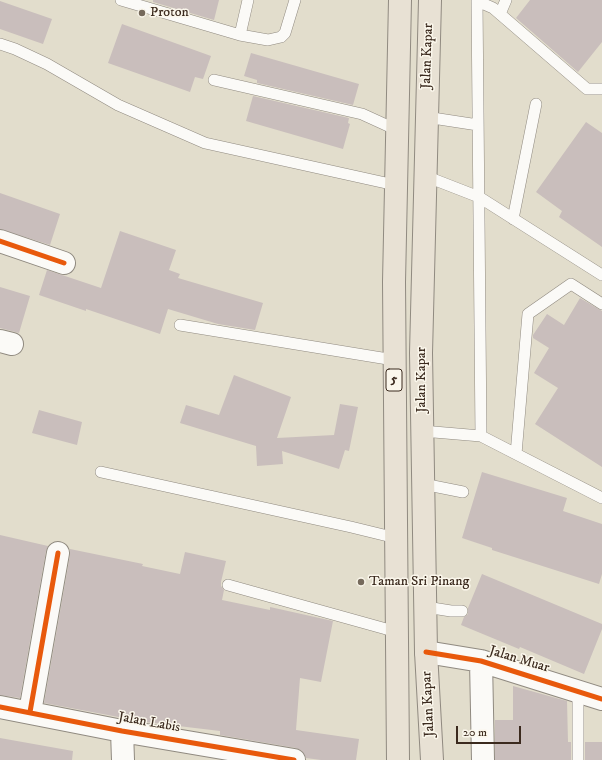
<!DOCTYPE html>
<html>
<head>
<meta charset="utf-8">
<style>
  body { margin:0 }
  #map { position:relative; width:602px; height:760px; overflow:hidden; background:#e2ddcc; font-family:"IM FELL DW Pica",serif }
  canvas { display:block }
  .scale { position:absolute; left:456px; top:726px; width:65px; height:18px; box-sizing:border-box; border:2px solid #3b2a1e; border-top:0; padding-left:5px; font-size:12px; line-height:14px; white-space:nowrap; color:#3b2a1e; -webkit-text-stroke:3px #fbf7ec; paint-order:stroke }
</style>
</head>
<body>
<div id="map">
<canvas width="602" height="760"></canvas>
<div class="scale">20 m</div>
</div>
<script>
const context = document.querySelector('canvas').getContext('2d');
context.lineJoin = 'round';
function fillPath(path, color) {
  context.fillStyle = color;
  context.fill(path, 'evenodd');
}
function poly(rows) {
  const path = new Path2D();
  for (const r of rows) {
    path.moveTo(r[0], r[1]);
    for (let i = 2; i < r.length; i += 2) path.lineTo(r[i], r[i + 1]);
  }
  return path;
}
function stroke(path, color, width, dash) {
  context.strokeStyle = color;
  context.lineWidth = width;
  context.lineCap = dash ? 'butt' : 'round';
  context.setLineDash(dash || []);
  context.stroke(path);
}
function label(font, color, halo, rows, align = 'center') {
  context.font = font + ' "IM FELL DW Pica",serif';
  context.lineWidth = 3;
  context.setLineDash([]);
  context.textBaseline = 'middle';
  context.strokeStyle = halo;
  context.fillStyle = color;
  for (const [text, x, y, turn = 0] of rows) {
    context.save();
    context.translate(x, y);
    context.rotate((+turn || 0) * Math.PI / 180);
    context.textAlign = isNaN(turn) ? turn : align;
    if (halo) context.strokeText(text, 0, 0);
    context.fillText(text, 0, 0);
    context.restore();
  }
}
const building = poly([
  [153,0,219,0,214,20,153,2],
  [530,0,602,0,602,42,578,72,516,18],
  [0,1,52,19,43,44,0,29],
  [122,24,211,56,203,79,195,77,190,92,108,63],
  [251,53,359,84,353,105,257,83,257,80,244,76],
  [253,96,349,118,348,123,350,124,343,149,246,121],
  [586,122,602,133,602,247,559,217,562,211,536,192],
  [0,193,60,214,50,245,0,229],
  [120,231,176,250,169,270,180,274,178,278,263,303,255,330,218,324,168,309,160,334,86,309,86,311,39,295,47,270,101,288],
  [0,287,30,296,19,333,0,328],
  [580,298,602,311,602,467,535,424,558,388,534,373,549,348,533,338,533,335,547,314,564,325],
  [234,375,291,397,277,438,334,435,340,404,358,407,349,451,345,450,339,469,282,451,283,464,257,466,256,446,180,423,186,405,219,415],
  [39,410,82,422,77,445,32,433],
  [482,472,567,498,563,511,602,524,602,574,599,584,492,550,492,548,462,538],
  [0,535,48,546,46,551,20,698,0,695],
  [70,549,143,564,142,566,180,574,185,552,226,561,221,582,221,586,224,590,222,600,270,610,270,607,333,621,321,682,300,678,296,730,359,739,356,760,321,760,306,758,302,751,296,748,220,735,220,731,145,722,44,703,70,555],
  [482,574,602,624,602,629,584,674,520,647,519,649,461,625,464,617,468,614,468,608],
  [513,686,567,701,568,742,571,742,571,760,495,760,495,720,513,720],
  [0,738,73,751,72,760,0,760],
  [585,742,602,742,602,760,585,760]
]);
const lane = poly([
  [121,0,240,35,268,40,281,37,285,33,295,0],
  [500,14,506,0],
  [240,35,248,0],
  [0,44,15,49,47,64,118,105,205,143,395,185],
  [214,80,362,114,397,130],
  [426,117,478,125],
  [425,176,479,197,602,275],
  [513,219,536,104],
  [180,325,394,360],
  [422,431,481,436,477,1,493,8,500,14,587,89,602,89],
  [481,436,602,498],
  [516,454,528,314,571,284,602,304],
  [101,472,351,527,396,538],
  [423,484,463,492],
  [228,585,397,632],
  [426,607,451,611,462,611],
  [578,760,578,692]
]);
const street = poly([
  [0,241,64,263],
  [0,341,12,344],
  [426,652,481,661,602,699],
  [481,661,483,760],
  [0,707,122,731,294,760],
  [30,712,58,553],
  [122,731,123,760]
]);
const highway = poly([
  [430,0,421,353,426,652,432,760],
  [398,760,394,282,400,0]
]);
const cycleway = poly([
  [0,241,64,263],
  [426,652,481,661,602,699],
  [0,707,122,731,294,760],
  [30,712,58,553]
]);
const markers = [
  [142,13,4,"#75695b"],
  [361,582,4,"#75695b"]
];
const shields = [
  [394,380,16]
];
const shieldNames = [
  ["5",394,380]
];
const poiNames = [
  ["Proton",150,13],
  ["Taman Sri Pinang",369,582]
];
const streetNames = [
  ["Jalan Kapar",428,56,-88],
  ["Jalan Kapar",422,380,-90],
  ["Jalan Muar",519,660,17],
  ["Jalan Kapar",429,704,-93],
  ["Jalan Labis",149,723,10]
];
fillPath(building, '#c9bebc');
stroke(lane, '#908a80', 12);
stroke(street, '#908a80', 24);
stroke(highway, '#908a80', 24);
stroke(lane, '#fbfaf7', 11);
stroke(street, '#fbfaf7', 22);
stroke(highway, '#e8e1d4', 22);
stroke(cycleway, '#e8590c', 5);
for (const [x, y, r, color] of markers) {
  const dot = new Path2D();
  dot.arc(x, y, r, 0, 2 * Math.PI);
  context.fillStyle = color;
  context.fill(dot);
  stroke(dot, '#fbf7ec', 1.5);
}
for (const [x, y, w] of shields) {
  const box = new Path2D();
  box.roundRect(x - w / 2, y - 11, w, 22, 3);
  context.fillStyle = '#fbf7ec';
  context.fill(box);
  stroke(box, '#3b2a1e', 1);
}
label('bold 13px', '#3b2a1e', null, shieldNames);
label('14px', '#3b2a1e', '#fbf7ec', poiNames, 'left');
label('14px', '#3b2a1e', '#fbf7ec', streetNames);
</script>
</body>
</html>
